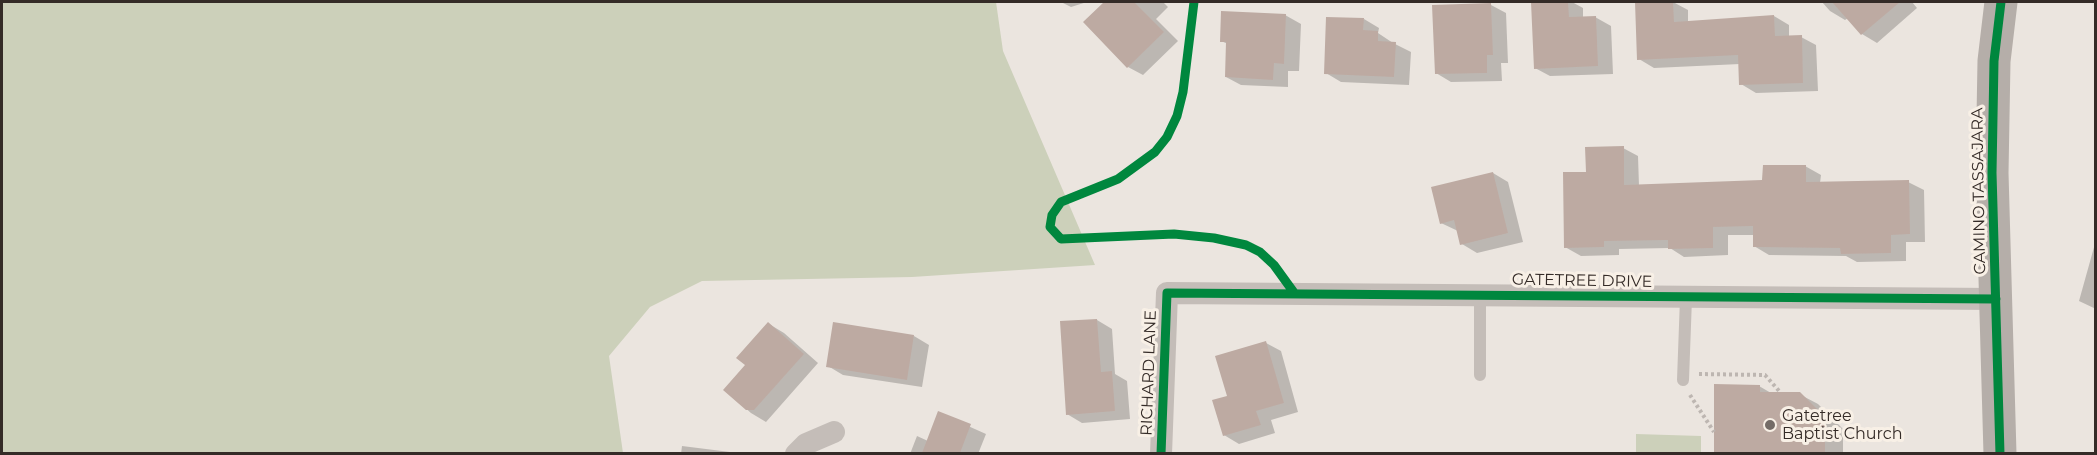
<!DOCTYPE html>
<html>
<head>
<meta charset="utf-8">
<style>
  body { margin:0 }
  #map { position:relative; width:2097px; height:455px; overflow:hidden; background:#ebe5df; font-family:Montserrat,sans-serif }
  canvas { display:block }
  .frame { position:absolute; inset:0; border:3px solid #342b27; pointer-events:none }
</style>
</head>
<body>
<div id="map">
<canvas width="2097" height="455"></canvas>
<div class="frame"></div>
</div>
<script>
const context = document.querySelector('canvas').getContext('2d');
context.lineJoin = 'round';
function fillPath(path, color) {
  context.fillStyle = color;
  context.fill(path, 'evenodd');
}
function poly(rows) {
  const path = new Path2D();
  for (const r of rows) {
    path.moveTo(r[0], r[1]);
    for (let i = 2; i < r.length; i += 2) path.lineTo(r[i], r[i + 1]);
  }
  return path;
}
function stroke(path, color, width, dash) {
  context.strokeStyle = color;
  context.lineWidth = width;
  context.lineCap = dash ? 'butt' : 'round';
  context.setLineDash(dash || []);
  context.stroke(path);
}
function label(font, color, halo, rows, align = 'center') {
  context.font = font + ' Montserrat,sans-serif';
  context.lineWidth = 6;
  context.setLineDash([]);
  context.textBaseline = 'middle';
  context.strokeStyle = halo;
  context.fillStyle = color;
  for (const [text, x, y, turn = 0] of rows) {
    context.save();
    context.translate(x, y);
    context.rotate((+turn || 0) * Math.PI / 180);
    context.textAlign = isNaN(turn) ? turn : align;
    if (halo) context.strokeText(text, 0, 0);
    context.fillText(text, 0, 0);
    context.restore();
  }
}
const green = poly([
  [2,2,996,2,1003,51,1095,265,912,277,702,281,650,307,609,356,623,453,2,453],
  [1636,434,1701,436,1701,453,1636,453]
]);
const shadow = poly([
  [1061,2,1087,2,1071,7],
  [1106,2,1163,2,1168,7,1156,19,1178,41,1143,75,1128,67,1085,22],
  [1532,2,1572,2,1583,8,1583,18,1595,17,1611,26,1613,74,1550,76,1535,68],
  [1673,2,1688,10,1688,23,1774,16,1789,25,1789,37,1801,37,1816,45,1818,91,1756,93,1741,84,1740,64,1654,68,1639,59,1636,3],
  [1822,2,1912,2,1917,8,1877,43,1862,34,1848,18,1845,20,1830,11],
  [1491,5,1506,13,1508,63,1501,63,1502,81,1451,82,1436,73],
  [1285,15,1301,24,1299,71,1288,71,1288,87,1241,85,1226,77,1228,44,1221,41],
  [1364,19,1379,28,1378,33,1393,43,1411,52,1409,85,1341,82,1326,73],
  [1623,148,1638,156,1639,186,1764,181,1805,166,1821,175,1820,183,1908,182,1924,190,1925,242,1906,242,1906,261,1857,262,1846,256,1769,255,1754,246,1754,235,1728,235,1728,255,1684,257,1670,248,1619,249,1619,255,1581,256,1565,247,1588,173],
  [1493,173,1508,182,1523,242,1477,253,1462,244,1458,231,1441,223],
  [2096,240,2096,309,2079,301],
  [1097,320,1112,329,1115,374,1127,381,1130,419,1082,423,1067,414],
  [769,324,784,333,818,363,766,422,751,413,725,390,747,365],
  [914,336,929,345,922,387,843,375,828,366],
  [1266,343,1281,351,1298,412,1271,420,1275,433,1239,444,1224,435,1228,397],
  [1716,386,1759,386,1771,393,1799,394,1818,404,1843,429,1843,454,1715,454],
  [939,413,986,434,978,454,910,454,917,436,928,441],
  [682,446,730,452,733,454,681,454]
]);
const building = poly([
  [1104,2,1134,2,1164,32,1127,68,1083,22],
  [1531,2,1568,2,1569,17,1596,16,1598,66,1534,69],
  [1635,2,1673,2,1674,22,1774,15,1775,36,1802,35,1803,83,1739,85,1738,55,1637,60],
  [1832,2,1900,2,1861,35],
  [1491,3,1493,55,1487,55,1487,73,1435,74,1432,5],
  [1221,11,1286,14,1284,64,1274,63,1273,80,1225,77,1226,42,1220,42],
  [1326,17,1364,18,1363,30,1378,31,1378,41,1396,42,1394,77,1324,74],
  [1624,146,1624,185,1762,180,1763,165,1806,165,1806,182,1909,180,1910,234,1891,235,1891,253,1841,254,1840,248,1753,247,1753,226,1713,227,1713,248,1668,249,1668,240,1604,241,1604,247,1564,248,1563,172,1586,172,1585,147],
  [1493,172,1508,233,1460,245,1454,220,1440,224,1431,187],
  [1097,319,1101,372,1112,371,1115,411,1066,415,1060,321],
  [768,322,804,354,754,410,746,410,723,390,745,365,736,358],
  [833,322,914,335,907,380,826,367],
  [1266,341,1284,403,1256,411,1261,425,1223,436,1212,400,1227,396,1215,356],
  [1714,384,1760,385,1760,392,1800,392,1825,417,1825,453,1714,453],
  [938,411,971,424,960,453,922,453]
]);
const path = poly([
  [1699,374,1765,375,1780,392],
  [1690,395,1714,432]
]);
const lane = poly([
  [1480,375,1480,294],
  [1683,380,1686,298]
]);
const street = poly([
  [796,454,806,444,834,432],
  [1161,454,1167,293,1996,299]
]);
const secondary = poly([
  [2000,454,1992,173,1994,61,2001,2]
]);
const cycleway = poly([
  [1194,2,1183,92,1177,116,1167,137,1155,152,1118,179,1061,202,1052,215,1050,227,1061,239,1174,234,1214,238,1246,245,1260,252,1274,265,1295,294],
  [1161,454,1167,293,1996,299],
  [2000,454,1992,173,1994,61,2001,2]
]);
const markers = [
  [1770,425,6,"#746c67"]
];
const streetNames = [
  ["CAMINO TASSAJARA",1979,191,-91],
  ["GATETREE DRIVE",1582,281,1],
  ["RICHARD LANE",1149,373,-88]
];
const poiNames = [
  ["Gatetree",1782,416],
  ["Baptist Church",1782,434]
];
fillPath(green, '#ccd0ba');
fillPath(shadow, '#0003');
fillPath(building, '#bdaaa2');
stroke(path, '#bdb6b1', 4, [3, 3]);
stroke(lane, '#c4bdb8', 12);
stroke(street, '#c4bdb8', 22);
stroke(secondary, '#b5aea9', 33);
stroke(cycleway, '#00873e', 9);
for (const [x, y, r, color] of markers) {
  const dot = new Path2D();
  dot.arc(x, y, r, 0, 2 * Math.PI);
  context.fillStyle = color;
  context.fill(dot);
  stroke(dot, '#f8f0e6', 2);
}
label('16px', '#342b27', '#f8f0e6', streetNames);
label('16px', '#342b27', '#f8f0e6', poiNames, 'left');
</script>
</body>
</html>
